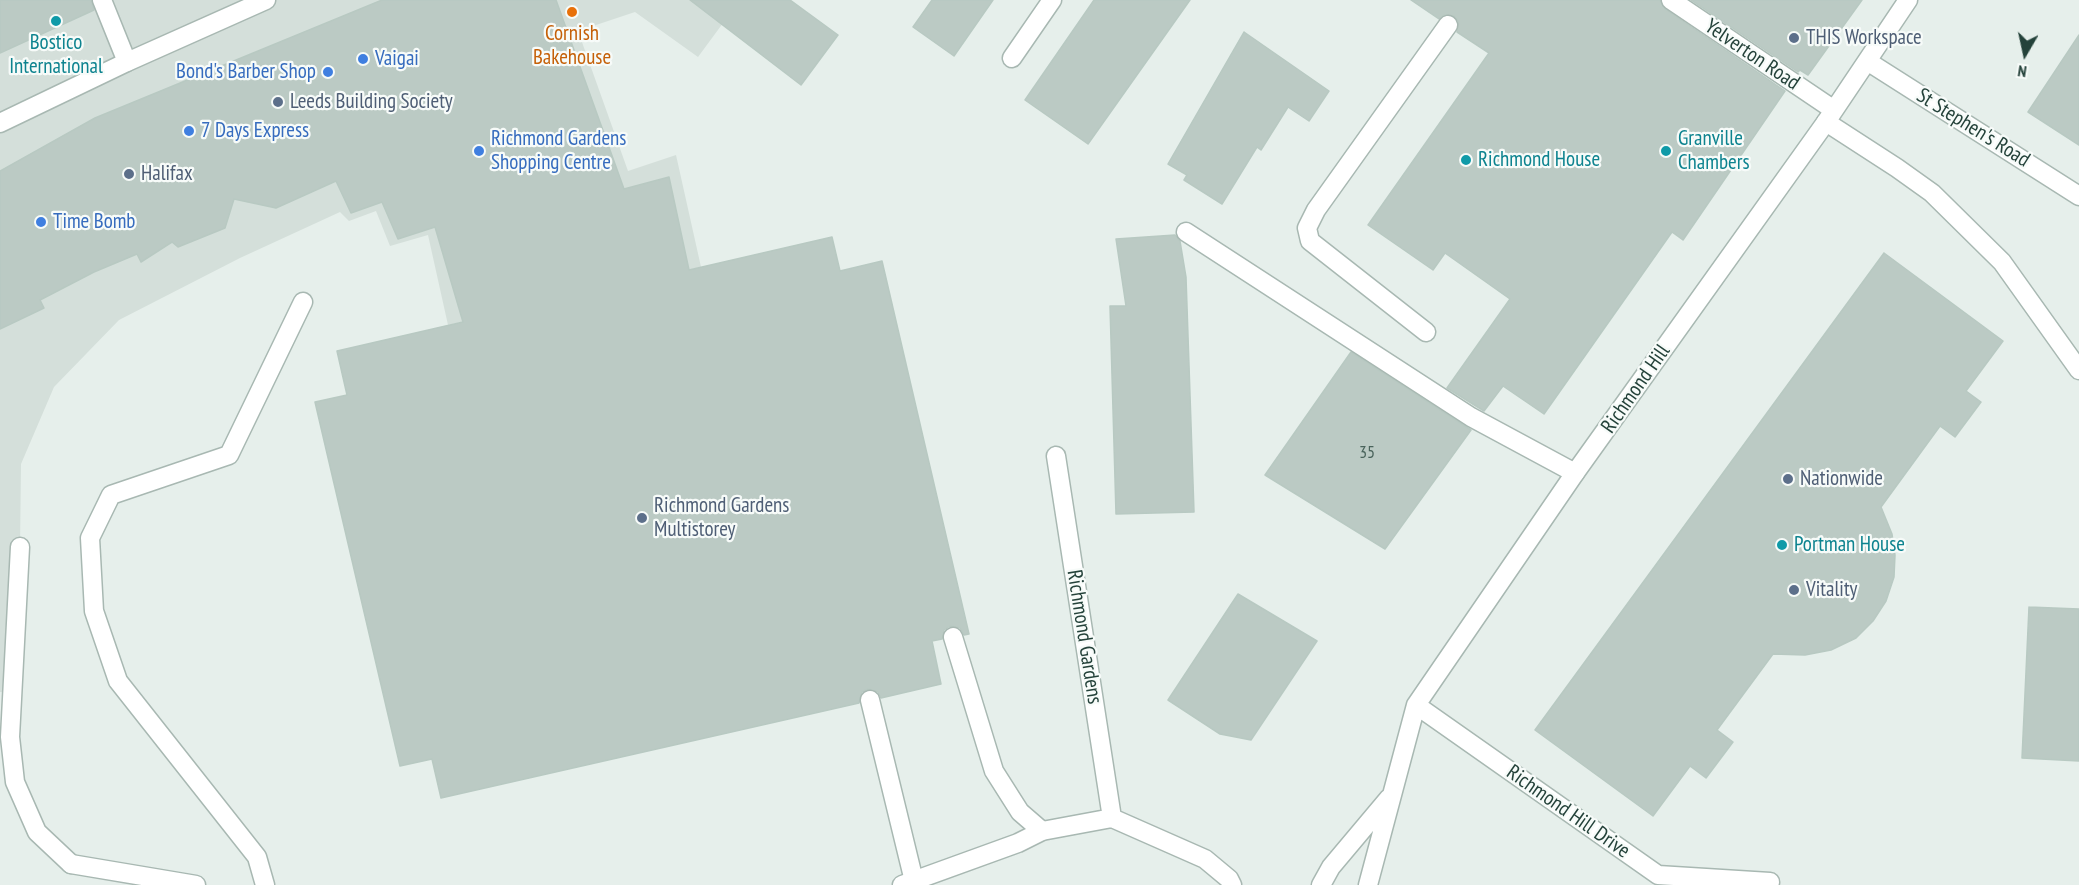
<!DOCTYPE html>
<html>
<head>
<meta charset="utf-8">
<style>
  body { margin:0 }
  #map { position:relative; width:2079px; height:885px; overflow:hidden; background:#e6efeb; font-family:"PT Sans Narrow",sans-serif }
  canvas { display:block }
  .north { position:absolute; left:1995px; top:24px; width:60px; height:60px; -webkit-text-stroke:4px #f7fbf9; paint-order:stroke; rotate:189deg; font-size:16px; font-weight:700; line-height:24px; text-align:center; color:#24423a }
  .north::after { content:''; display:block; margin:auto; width:21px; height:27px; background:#24423a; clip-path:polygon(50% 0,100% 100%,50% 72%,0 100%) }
</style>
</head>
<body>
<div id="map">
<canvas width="2079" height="885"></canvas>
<div class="north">N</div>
</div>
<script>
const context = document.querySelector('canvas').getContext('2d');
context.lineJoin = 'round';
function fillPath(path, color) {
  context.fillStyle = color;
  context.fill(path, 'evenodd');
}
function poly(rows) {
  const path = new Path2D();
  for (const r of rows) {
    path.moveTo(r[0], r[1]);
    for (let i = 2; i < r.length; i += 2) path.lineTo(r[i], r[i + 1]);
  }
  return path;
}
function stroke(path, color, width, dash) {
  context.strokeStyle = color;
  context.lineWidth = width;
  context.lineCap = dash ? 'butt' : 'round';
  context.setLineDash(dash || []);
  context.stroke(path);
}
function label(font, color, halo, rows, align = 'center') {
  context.font = font + ' "PT Sans Narrow",sans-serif';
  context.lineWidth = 4.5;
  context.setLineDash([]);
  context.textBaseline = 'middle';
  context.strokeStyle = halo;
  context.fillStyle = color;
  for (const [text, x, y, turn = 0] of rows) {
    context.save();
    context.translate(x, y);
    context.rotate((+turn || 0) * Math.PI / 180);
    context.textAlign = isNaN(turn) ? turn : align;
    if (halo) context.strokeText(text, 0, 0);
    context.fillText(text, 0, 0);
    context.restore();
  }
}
const built = poly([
  [0,0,740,0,698,57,635,12,578,31,628,171,676,155,701,267,448,325,428,235,390,246,376,211,349,221,340,212,240,258,119,320,54,387,21,464,20,547,12,693,0,692]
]);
const building = poly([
  [0,0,91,0,94,10,0,53,0,0],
  [382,0,556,0,624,189,669,177,689,270,832,237,840,271,882,261,969,634,964,635,960,628,950,626,944,630,942,639,932,641,941,684,881,698,878,692,868,689,862,692,859,703,441,798,432,759,400,766,315,402,347,395,337,351,463,322,435,227,398,239,382,202,351,213,336,181,276,208,234,199,225,228,178,247,172,242,141,262,137,254,94,272,40,300,44,308,0,329,0,171,95,118,382,0],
  [690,0,790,0,838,35,801,85,690,0],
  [932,0,993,0,954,56,913,27,932,0],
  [1094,0,1190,0,1088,144,1025,100,1094,0],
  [1411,0,1660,0,1665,9,1785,91,1683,240,1672,232,1544,414,1503,386,1484,411,1447,388,1510,299,1445,253,1433,270,1368,225,1489,53,1457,32,1458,21,1454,16,1444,15,1439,19,1411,0],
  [1691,0,1862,0,1808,75,1800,70,1798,72,1691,0],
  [1244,32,1329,91,1309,121,1288,107,1261,150,1257,147,1222,204,1184,180,1187,175,1168,164,1244,32],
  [2079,35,2079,145,2028,112,2079,35],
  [1175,235,1180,241,1186,277,1194,512,1116,514,1110,306,1126,306,1116,239,1175,235],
  [1884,253,2003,341,1966,391,1981,402,1955,437,1940,426,1881,507,1892,534,1895,555,1894,577,1886,601,1873,621,1856,638,1831,650,1805,655,1773,654,1717,730,1733,742,1706,778,1690,766,1653,816,1535,730,1884,253],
  [1351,352,1471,430,1385,549,1265,475,1351,352],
  [1238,594,1317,641,1251,740,1220,734,1168,700,1238,594],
  [2029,607,2079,609,2079,761,2022,758,2029,607]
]);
const lane = poly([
  [102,0,127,62],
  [1826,122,1897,168,1932,193,2002,262,2079,370],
  [1186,232,1471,417,1575,473],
  [1426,332,1310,241,1307,228,1316,210,1448,25],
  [20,547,10,737,15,782,37,832,71,864],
  [953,637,994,771,1020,812,1042,831],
  [870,700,914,881],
  [265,885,257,857,118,681,94,611,90,538,111,495,229,455,303,302]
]);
const street = poly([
  [1671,0,1834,110],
  [1012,58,1052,0],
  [1867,61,2079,196],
  [0,123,127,62,266,0],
  [1056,456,1112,818],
  [1416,705,1658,875,1770,882],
  [71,864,196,885],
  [902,885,1018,843,1042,831,1112,818,1205,859,1229,879,1232,885],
  [1321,885,1331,867,1389,798],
  [1368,885,1416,705,1575,473,1826,122,1908,0]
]);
const markers = [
  [572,12,6,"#e8710a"],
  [56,21,6,"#0f9aa8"],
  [1794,38,6,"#5c6f8a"],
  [363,59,6,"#3f7fe0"],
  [328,72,6,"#3f7fe0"],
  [278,102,6,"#5c6f8a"],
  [189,131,6,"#3f7fe0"],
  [479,151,6,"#3f7fe0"],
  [1666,151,6,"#0f9aa8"],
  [1466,160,6,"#0f9aa8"],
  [129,174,6,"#5c6f8a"],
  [41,222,6,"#3f7fe0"],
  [1788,479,6,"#5c6f8a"],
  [642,518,6,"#5c6f8a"],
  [1782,545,6,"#0f9aa8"],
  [1794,590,6,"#5c6f8a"]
];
const numberNames = [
  ["35",1367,453]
];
const foodNames = [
  ["Cornish",572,34],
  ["Bakehouse",572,58]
];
const serviceNames = [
  ["THIS Workspace",1806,38],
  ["Leeds Building Society",290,102],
  ["Halifax",141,174],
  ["Nationwide",1800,479],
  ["Richmond Gardens",654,506],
  ["Multistorey",654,530],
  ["Vitality",1806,590]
];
const cultureNames = [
  ["Bostico",56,43,"center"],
  ["International",56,67,"center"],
  ["Granville",1678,139],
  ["Chambers",1678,163],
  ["Richmond House",1478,160],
  ["Portman House",1794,545]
];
const streetNames = [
  ["Yelverton Road",1752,55,34],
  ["St Stephen's Road",1973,128,32],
  ["Richmond Hill",1636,389,-55],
  ["Richmond Gardens",1084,637,81],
  ["Richmond Hill Drive",1568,812,35]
];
const shopNames = [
  ["Vaigai",375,59],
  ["Bond's Barber Shop",316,72,"right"],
  ["7 Days Express",201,131],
  ["Richmond Gardens",491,139],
  ["Shopping Centre",491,163],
  ["Time Bomb",53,222]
];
fillPath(built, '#d4dfda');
fillPath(building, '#bbcac4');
stroke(building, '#b8c9c2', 1.5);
stroke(lane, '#a8b8b2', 21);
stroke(street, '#a8b8b2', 21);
stroke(lane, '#fff', 18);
stroke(street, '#fff', 18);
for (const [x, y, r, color] of markers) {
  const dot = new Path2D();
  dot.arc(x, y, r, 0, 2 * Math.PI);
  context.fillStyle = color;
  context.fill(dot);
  stroke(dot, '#f7fbf9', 2);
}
label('18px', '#4a645c', null, numberNames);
label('21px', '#c56008', '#f7fbf9', foodNames);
label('21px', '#4e5e75', '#f7fbf9', serviceNames, 'left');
label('21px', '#0d838f', '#f7fbf9', cultureNames, 'left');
label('21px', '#24423a', '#f7fbf9', streetNames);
label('21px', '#366cbe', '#f7fbf9', shopNames, 'left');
</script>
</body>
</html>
